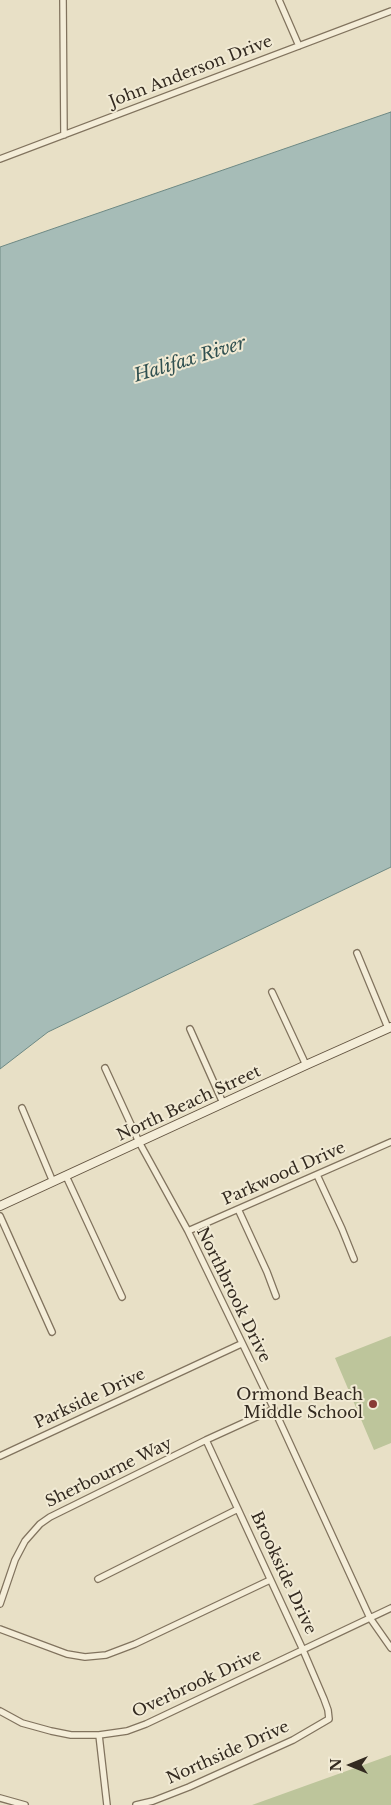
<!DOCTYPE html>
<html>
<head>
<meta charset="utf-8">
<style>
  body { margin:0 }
  #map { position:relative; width:391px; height:1805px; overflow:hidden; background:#e8e0c6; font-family:"Libre Baskerville",serif }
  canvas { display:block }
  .north { position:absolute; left:326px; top:1740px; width:50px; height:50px; -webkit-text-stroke:4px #f1ead4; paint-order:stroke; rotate:270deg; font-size:14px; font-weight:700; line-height:20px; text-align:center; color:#332a20 }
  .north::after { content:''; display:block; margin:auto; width:18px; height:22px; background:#332a20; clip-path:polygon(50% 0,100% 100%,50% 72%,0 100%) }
</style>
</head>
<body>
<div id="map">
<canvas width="391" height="1805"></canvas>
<div class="north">N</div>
</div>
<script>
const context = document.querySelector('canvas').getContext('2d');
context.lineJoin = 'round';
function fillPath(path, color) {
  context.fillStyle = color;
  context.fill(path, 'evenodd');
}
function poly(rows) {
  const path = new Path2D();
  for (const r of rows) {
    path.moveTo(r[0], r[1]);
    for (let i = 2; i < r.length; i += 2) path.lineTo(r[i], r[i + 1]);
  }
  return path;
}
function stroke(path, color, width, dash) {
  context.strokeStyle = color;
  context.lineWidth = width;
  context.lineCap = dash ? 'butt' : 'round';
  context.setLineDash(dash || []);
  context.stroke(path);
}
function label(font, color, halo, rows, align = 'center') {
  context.font = font + ' "Libre Baskerville",serif';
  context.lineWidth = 4;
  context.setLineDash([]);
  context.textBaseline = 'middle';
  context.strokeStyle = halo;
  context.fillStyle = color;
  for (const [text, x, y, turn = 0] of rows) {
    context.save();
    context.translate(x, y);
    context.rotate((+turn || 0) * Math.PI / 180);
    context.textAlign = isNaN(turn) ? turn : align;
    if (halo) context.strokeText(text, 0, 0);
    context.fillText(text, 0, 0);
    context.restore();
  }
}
const green = poly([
  [391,1336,391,1443,374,1450,335,1358],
  [391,1755,391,1805,252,1805]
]);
const water = poly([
  [391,112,391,867,48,1032,0,1069,0,247,391,112]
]);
const street = poly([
  [63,0,64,135],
  [279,0,299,46],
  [0,159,391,11],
  [357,953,388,1028],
  [272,992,306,1065],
  [190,1029,223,1103],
  [105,1068,139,1142,188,1231,274,1409,370,1618,391,1648],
  [22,1108,53,1182],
  [317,1175,342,1229,354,1259],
  [66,1176,122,1297],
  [238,1209,267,1272,276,1296],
  [0,1216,52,1332],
  [188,1231,391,1142],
  [0,1456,241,1344],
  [98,1579,238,1509],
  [0,1604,15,1560,25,1541,40,1524,50,1517,206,1440,274,1409],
  [0,1629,67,1654,85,1657,106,1655,135,1644,270,1580],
  [0,1711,22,1723,51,1731,71,1735,99,1735,127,1731,146,1724,391,1608],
  [99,1735,107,1805],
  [0,1798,25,1805],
  [136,1805,153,1801,189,1787,293,1740,329,1719,328,1710,324,1699,303,1650,206,1440]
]);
const secondary = poly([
  [0,1206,306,1065,391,1027]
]);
const markers = [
  [373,1404,5,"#893a35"]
];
const streetNames = [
  ["John Anderson Drive",191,72,-21],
  ["North Beach Street",189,1104,-25],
  ["Parkwood Drive",284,1174,-24],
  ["Northbrook Drive",233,1295,64],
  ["Parkside Drive",90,1399,-25],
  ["Sherbourne Way",109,1473,-26],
  ["Brookside Drive",283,1573,65],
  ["Overbrook Drive",197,1684,-25],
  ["Northside Drive",228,1753,-24]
];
const poiNames = [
  ["Ormond Beach",363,1395],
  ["Middle School",363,1413]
];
const waterNames = [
  ["Halifax River",190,360,-17]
];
fillPath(green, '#bdc59b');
fillPath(water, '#a6bcb7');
stroke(water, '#6e8984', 1);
stroke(street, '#81735e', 8);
stroke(secondary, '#635441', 10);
stroke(street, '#f4edd8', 5.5);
stroke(secondary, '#f4edd8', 8);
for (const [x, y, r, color] of markers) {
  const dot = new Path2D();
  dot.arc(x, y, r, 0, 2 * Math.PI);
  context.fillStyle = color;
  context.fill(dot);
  stroke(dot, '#f1ead4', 2);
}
label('16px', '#332a20', '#f1ead4', streetNames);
label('16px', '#332a20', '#f1ead4', poiNames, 'right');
label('italic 18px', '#315151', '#f1ead4', waterNames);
</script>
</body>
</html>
